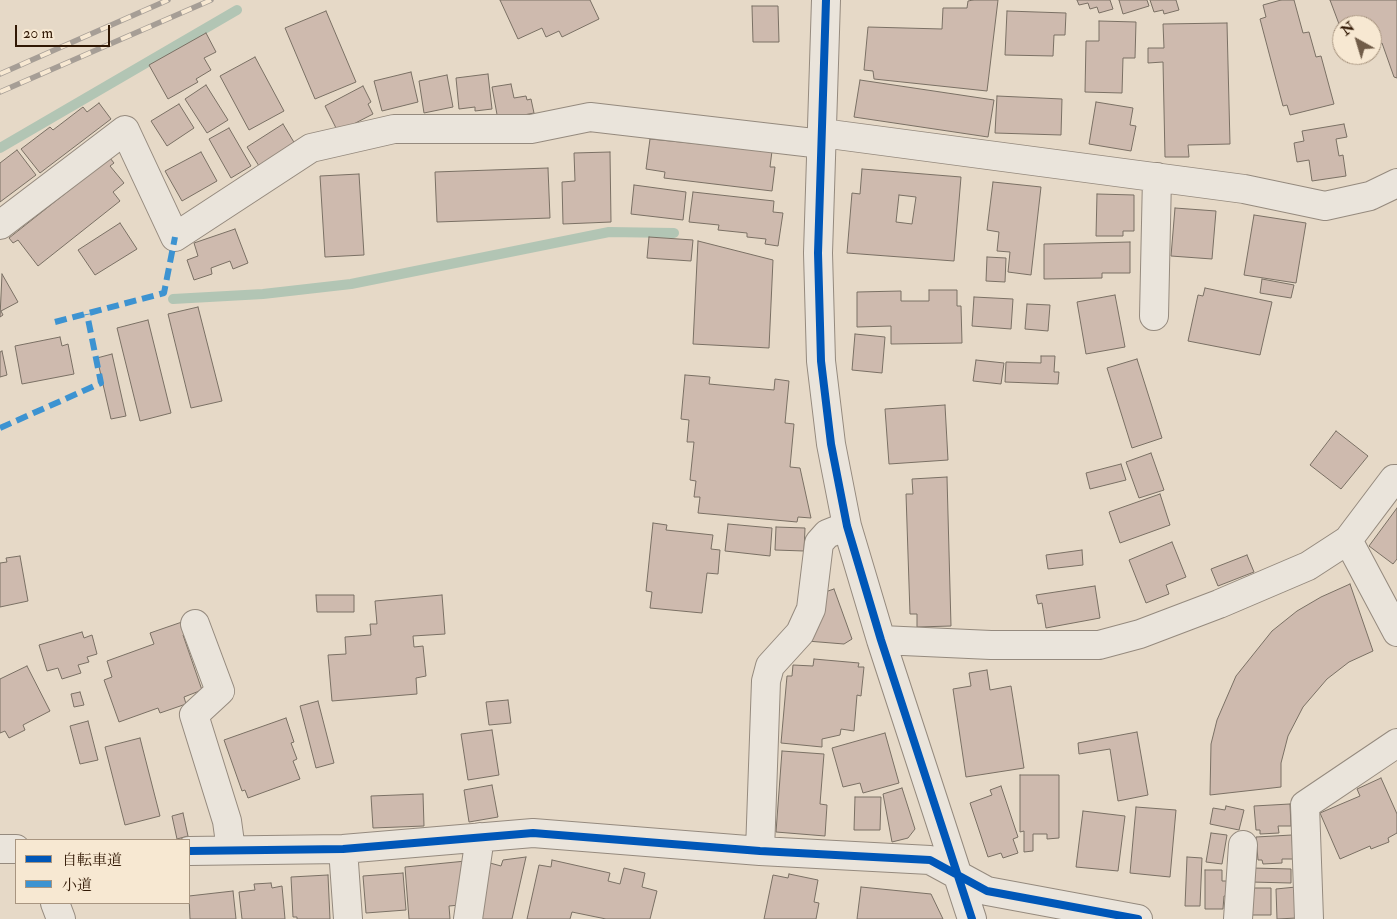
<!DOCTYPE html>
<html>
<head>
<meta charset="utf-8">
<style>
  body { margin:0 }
  #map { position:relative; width:1397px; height:919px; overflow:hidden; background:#e6d9c7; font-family:"IM FELL Double Pica","Noto Serif JP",serif }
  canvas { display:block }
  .legend { position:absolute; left:15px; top:839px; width:175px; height:65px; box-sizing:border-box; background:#f7e8d2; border:1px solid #a89580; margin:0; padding:6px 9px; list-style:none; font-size:15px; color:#311804 }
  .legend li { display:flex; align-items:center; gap:10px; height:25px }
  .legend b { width:25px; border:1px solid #a89580 }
  .north { position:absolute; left:1332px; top:15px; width:50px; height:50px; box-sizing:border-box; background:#f7e8d2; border:1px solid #a89580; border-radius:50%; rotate:321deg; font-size:14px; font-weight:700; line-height:20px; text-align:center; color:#311804 }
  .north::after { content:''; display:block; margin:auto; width:18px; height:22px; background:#705c48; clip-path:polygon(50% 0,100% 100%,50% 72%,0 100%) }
  .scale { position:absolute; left:15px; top:25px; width:95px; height:22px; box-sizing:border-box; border:2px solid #311804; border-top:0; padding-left:6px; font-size:15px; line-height:18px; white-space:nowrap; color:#311804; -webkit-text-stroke:4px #f7e8d2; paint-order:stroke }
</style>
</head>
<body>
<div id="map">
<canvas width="1397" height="919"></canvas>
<ul class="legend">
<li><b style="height:6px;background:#0057b8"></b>自転車道</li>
<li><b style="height:6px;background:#3d93d1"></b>小道</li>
</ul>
<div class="north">N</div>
<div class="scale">20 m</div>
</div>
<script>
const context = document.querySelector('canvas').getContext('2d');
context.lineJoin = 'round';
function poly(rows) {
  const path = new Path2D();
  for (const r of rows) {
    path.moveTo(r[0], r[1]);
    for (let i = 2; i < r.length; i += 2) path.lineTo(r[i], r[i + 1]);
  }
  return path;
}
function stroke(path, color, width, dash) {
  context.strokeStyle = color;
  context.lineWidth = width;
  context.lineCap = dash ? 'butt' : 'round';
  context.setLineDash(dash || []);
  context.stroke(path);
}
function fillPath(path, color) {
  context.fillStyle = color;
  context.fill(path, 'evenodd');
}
const stream = poly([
  [0,148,237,10],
  [173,299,263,294,351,284,609,232,674,233]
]);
const building = poly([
  [500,0,590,0,599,19,562,37,559,31,546,37,542,28,518,39,500,0],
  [973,0,998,0,987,91,874,79,873,71,864,70,868,27,942,29,943,8,967,8,968,1,973,0],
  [1077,0,1110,0,1113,9,1099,13,1097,7,1090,9,1088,3,1079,5,1077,0],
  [1119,0,1147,0,1149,6,1123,14,1119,0],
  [1150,0,1176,0,1179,10,1164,14,1163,10,1154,12,1150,0],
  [1281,0,1294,0,1303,33,1309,32,1316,57,1321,56,1334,104,1290,115,1287,105,1283,106,1260,19,1266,17,1263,5,1281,0],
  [1330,0,1397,0,1397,78,1394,77,1382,43,1372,47,1372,25,1342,25,1342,32,1330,0],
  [752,6,778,6,779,42,753,42,752,6],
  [326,11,356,82,315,99,285,28,326,11],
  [1007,11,1066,13,1065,35,1054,35,1053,56,1005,55,1007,11],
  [1099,21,1136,22,1135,58,1123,58,1122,93,1085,92,1086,41,1099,41,1099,21],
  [1227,23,1230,144,1188,145,1189,157,1165,157,1163,62,1148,63,1148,48,1164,48,1163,24,1227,23],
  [206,33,216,52,204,58,211,70,196,79,198,82,168,99,149,65,206,33],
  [255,57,284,111,249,130,220,76,255,57],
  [411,72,418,102,382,111,374,81,411,72],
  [488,74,492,109,475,111,475,107,459,109,456,78,488,74],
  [447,75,453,107,424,113,419,81,447,75],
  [860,80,994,100,988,137,854,117,860,80],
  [511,84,514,98,526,96,527,100,531,99,534,113,498,120,492,87,511,84],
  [206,85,228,120,207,133,185,99,206,85],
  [363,86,371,102,368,104,373,114,338,132,325,106,363,86],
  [997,96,1062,99,1061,135,995,133,997,96],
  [1096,102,1133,108,1130,125,1136,126,1131,151,1089,144,1096,102],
  [99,103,111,119,40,173,21,149,50,127,53,130,83,107,87,112,99,103],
  [179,104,194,128,167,146,151,121,179,104],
  [283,124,295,144,259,166,247,147,283,124],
  [1344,124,1347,137,1336,139,1339,156,1343,155,1346,176,1312,181,1309,160,1297,162,1294,143,1304,141,1302,131,1344,124],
  [229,128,251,166,231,178,209,139,229,128],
  [650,139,772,151,770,167,775,167,772,191,664,178,665,172,646,169,650,139],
  [17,150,36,175,0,202,0,163,17,150],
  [201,152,217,181,182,201,165,171,201,152],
  [610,152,611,222,563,224,562,182,575,181,574,153,610,152],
  [110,158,114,163,110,166,124,183,113,192,120,201,38,266,18,240,13,243,9,238,110,158],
  [548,168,550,218,437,222,435,172,548,168],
  [862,169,961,177,954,261,847,253,852,193,860,194,862,169],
  [899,195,916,197,912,224,896,222,899,195],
  [359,174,364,255,325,257,320,176,359,174],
  [993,182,1041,187,1031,275,1008,272,1010,252,997,251,999,232,987,230,993,182],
  [634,185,686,192,683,220,631,214,634,185],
  [693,192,774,201,773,212,783,213,778,246,765,244,766,239,747,237,747,233,718,230,719,225,689,222,693,192],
  [1097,194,1134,195,1134,231,1123,231,1123,236,1096,236,1097,194],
  [1175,208,1216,211,1212,259,1171,256,1175,208],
  [1254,215,1306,223,1296,283,1244,275,1254,215],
  [120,223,137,249,95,275,78,250,120,223],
  [235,229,248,263,233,269,230,261,211,268,212,274,194,280,187,260,198,256,194,243,235,229],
  [649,237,693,240,691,261,647,258,649,237],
  [698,241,773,260,769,348,693,344,698,241],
  [1130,242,1130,273,1102,273,1102,278,1044,279,1044,244,1130,242],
  [987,257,1006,258,1005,282,986,281,987,257],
  [2,274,18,302,1,311,3,315,0,317,2,274],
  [1262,279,1294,285,1291,298,1260,293,1262,279],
  [1205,288,1272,302,1260,355,1188,341,1198,295,1203,296,1205,288],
  [929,290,957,290,957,306,961,306,962,343,891,344,891,326,857,327,857,292,901,291,901,301,929,301,929,290],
  [1115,295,1125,347,1086,354,1077,302,1115,295],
  [974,297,1013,299,1011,329,972,326,974,297],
  [1027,304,1050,305,1048,331,1025,329,1027,304],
  [198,307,222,401,191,408,168,314,198,307],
  [148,320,171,413,140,421,117,328,148,320],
  [855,334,885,337,882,373,852,370,855,334],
  [60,337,62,346,68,344,74,374,22,384,15,346,60,337],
  [2,351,7,375,0,377,0,352,2,351],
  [112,354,126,416,111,419,97,358,112,354],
  [1041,356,1055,356,1054,372,1059,372,1058,384,1005,382,1006,362,1041,363,1041,356],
  [1137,359,1162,438,1132,448,1107,368,1137,359],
  [976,360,1004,363,1001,384,973,381,976,360],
  [685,375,710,377,709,384,774,390,775,379,789,381,785,423,794,424,790,467,800,468,811,518,798,517,797,522,698,513,700,497,694,497,696,481,690,480,694,442,687,442,689,420,681,419,685,375],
  [945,405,948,460,889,464,885,409,945,405],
  [1336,431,1368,456,1341,489,1310,465,1336,431],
  [1151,453,1164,490,1139,498,1126,462,1151,453],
  [1121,464,1126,480,1090,489,1086,473,1121,464],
  [947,477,951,626,917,627,917,614,910,614,906,494,913,494,912,479,947,477],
  [1160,494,1170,525,1120,543,1109,512,1160,494],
  [1397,508,1397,559,1393,564,1369,546,1397,508],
  [653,523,667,525,666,530,713,535,711,549,720,550,718,574,707,573,702,613,650,608,652,592,646,591,653,523],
  [728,524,772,528,770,556,725,551,728,524],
  [776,527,805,528,804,551,775,550,776,527],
  [1172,542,1186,577,1166,585,1169,594,1146,603,1129,560,1172,542],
  [1082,550,1083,565,1048,569,1046,555,1082,550],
  [1247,555,1254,572,1218,586,1211,569,1247,555],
  [20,556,28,601,0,607,0,563,7,562,6,558,20,556],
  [1350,584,1373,651,1349,662,1327,679,1303,707,1288,736,1281,763,1281,787,1210,795,1211,744,1217,720,1236,676,1272,631,1297,611,1321,597,1350,584],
  [1095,586,1100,618,1046,628,1042,603,1038,604,1036,595,1095,586],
  [834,589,852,639,844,644,807,641,825,592,834,589],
  [316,595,354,595,354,612,317,612,316,595],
  [442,595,445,634,413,636,414,647,423,646,426,676,416,678,417,694,332,701,328,655,346,654,345,637,371,635,370,624,377,624,375,601,442,595],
  [182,622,187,634,183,635,202,690,184,697,186,704,160,713,158,708,119,722,104,680,112,677,107,661,154,644,150,633,182,622],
  [82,632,84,638,92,635,97,654,87,657,89,662,78,665,81,673,62,679,58,668,47,671,39,645,82,632],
  [814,659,859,663,858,667,864,667,861,696,857,695,854,731,841,729,840,735,822,739,822,747,781,743,787,676,792,676,793,665,813,666,814,659],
  [27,666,50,711,23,725,25,730,9,738,5,731,0,733,0,679,27,666],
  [987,670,990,690,1011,686,1024,768,966,777,953,689,971,686,969,673,987,670],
  [80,692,84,705,74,707,71,694,80,692],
  [508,700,511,723,489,725,486,702,508,700],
  [318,701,334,763,316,768,300,706,318,701],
  [286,718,294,742,291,743,297,759,293,761,300,779,248,798,245,790,242,791,224,740,286,718],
  [88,721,98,760,80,764,70,726,88,721],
  [492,730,499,775,468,780,461,734,492,730],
  [1137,732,1148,795,1118,801,1110,749,1079,754,1078,743,1137,732],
  [885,733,899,783,863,793,860,783,843,787,832,748,885,733],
  [140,738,160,816,125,825,105,747,140,738],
  [782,751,824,754,820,804,827,805,825,836,776,832,782,751],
  [1020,775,1059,775,1059,838,1047,839,1047,834,1033,834,1033,851,1024,852,1024,831,1020,832,1020,775],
  [1381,778,1397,814,1397,833,1388,838,1389,842,1371,849,1370,846,1340,859,1320,813,1360,796,1357,789,1381,778],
  [492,785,498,817,469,822,464,790,492,785],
  [1001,786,1018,837,1013,839,1018,853,1003,858,1001,853,988,857,970,803,992,795,990,790,1001,786],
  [902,788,915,829,908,838,892,842,883,794,902,788],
  [423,794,424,826,373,828,371,796,423,794],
  [855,797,881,797,880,830,854,830,855,797],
  [1290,804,1291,826,1278,826,1279,833,1260,834,1260,830,1256,830,1254,806,1290,804],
  [1226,806,1244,810,1239,830,1210,824,1213,808,1225,810,1226,806],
  [1136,807,1176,810,1170,877,1130,873,1136,807],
  [1083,811,1125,816,1118,871,1076,867,1083,811],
  [183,813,188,836,177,839,172,816,183,813],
  [1211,833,1227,835,1222,864,1206,862,1211,833],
  [1292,835,1293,859,1282,859,1282,863,1263,864,1262,860,1258,860,1256,837,1292,835],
  [526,857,512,919,478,919,490,863,501,866,503,860,526,857],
  [1187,857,1202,858,1200,906,1185,906,1187,857],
  [552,860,610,873,608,881,620,884,624,868,645,873,642,887,657,891,650,919,606,919,572,912,570,919,527,919,539,865,551,867,552,860],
  [466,861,460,905,449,906,450,919,409,919,405,867,466,861],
  [1252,868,1291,869,1291,883,1251,882,1252,868],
  [1205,870,1222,870,1222,881,1228,881,1228,896,1224,896,1223,909,1205,909,1205,870],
  [403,873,406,910,366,913,363,876,403,873],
  [789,874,818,880,814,902,819,903,816,919,764,919,773,875,788,878,789,874],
  [328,875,330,919,297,919,297,917,293,917,291,877,328,875],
  [271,883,272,888,282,886,285,919,242,919,239,892,255,890,254,884,271,883],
  [861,887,931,894,943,919,857,919,861,887],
  [1296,887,1297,918,1277,919,1276,889,1296,887],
  [1250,888,1271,888,1271,915,1250,915,1250,888],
  [233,891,236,919,190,919,189,896,233,891]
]);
const minor = poly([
  [826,0,818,253,821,361,831,444,847,526,881,640,972,919],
  [822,133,1244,189,1325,206,1370,196,1397,183],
  [0,225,125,130,175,237,311,148,394,129,531,129,590,117,822,144],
  [1154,316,1157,177],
  [1348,540,1397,632],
  [195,624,220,691,194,715,227,821,231,850],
  [881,640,991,645,1099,645,1140,634,1219,604,1308,566,1348,540,1394,479,1397,479],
  [0,849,16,849],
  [343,849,348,919],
  [189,851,343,849,533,833,760,851,930,860,987,891,1138,919],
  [760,851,766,681,770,666,800,633,811,609,819,543,827,534,847,526],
  [55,903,61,919],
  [468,919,480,837],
  [1238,919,1243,845],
  [1309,919,1305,805,1397,743]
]);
const rail = poly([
  [0,74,168,0],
  [0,92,211,0]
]);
const quiet = poly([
  [55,322,164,293,175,237],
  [0,428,101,383,87,314]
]);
const cycleway = poly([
  [826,0,818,253,821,361,831,444,847,526,881,640,972,919],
  [189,851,343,849,533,833,760,851,930,860,987,891,1138,919]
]);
stroke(stream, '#b2c5b4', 10);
fillPath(building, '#cebaae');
stroke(building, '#7a7064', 1);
stroke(minor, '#958a7e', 30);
stroke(minor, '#eae4db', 28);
stroke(rail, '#a69e96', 5.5);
stroke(rail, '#f7e8d2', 4, [11]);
stroke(quiet, '#3d93d1', 6, [12, 6]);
stroke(cycleway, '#0057b8', 8);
</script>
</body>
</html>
